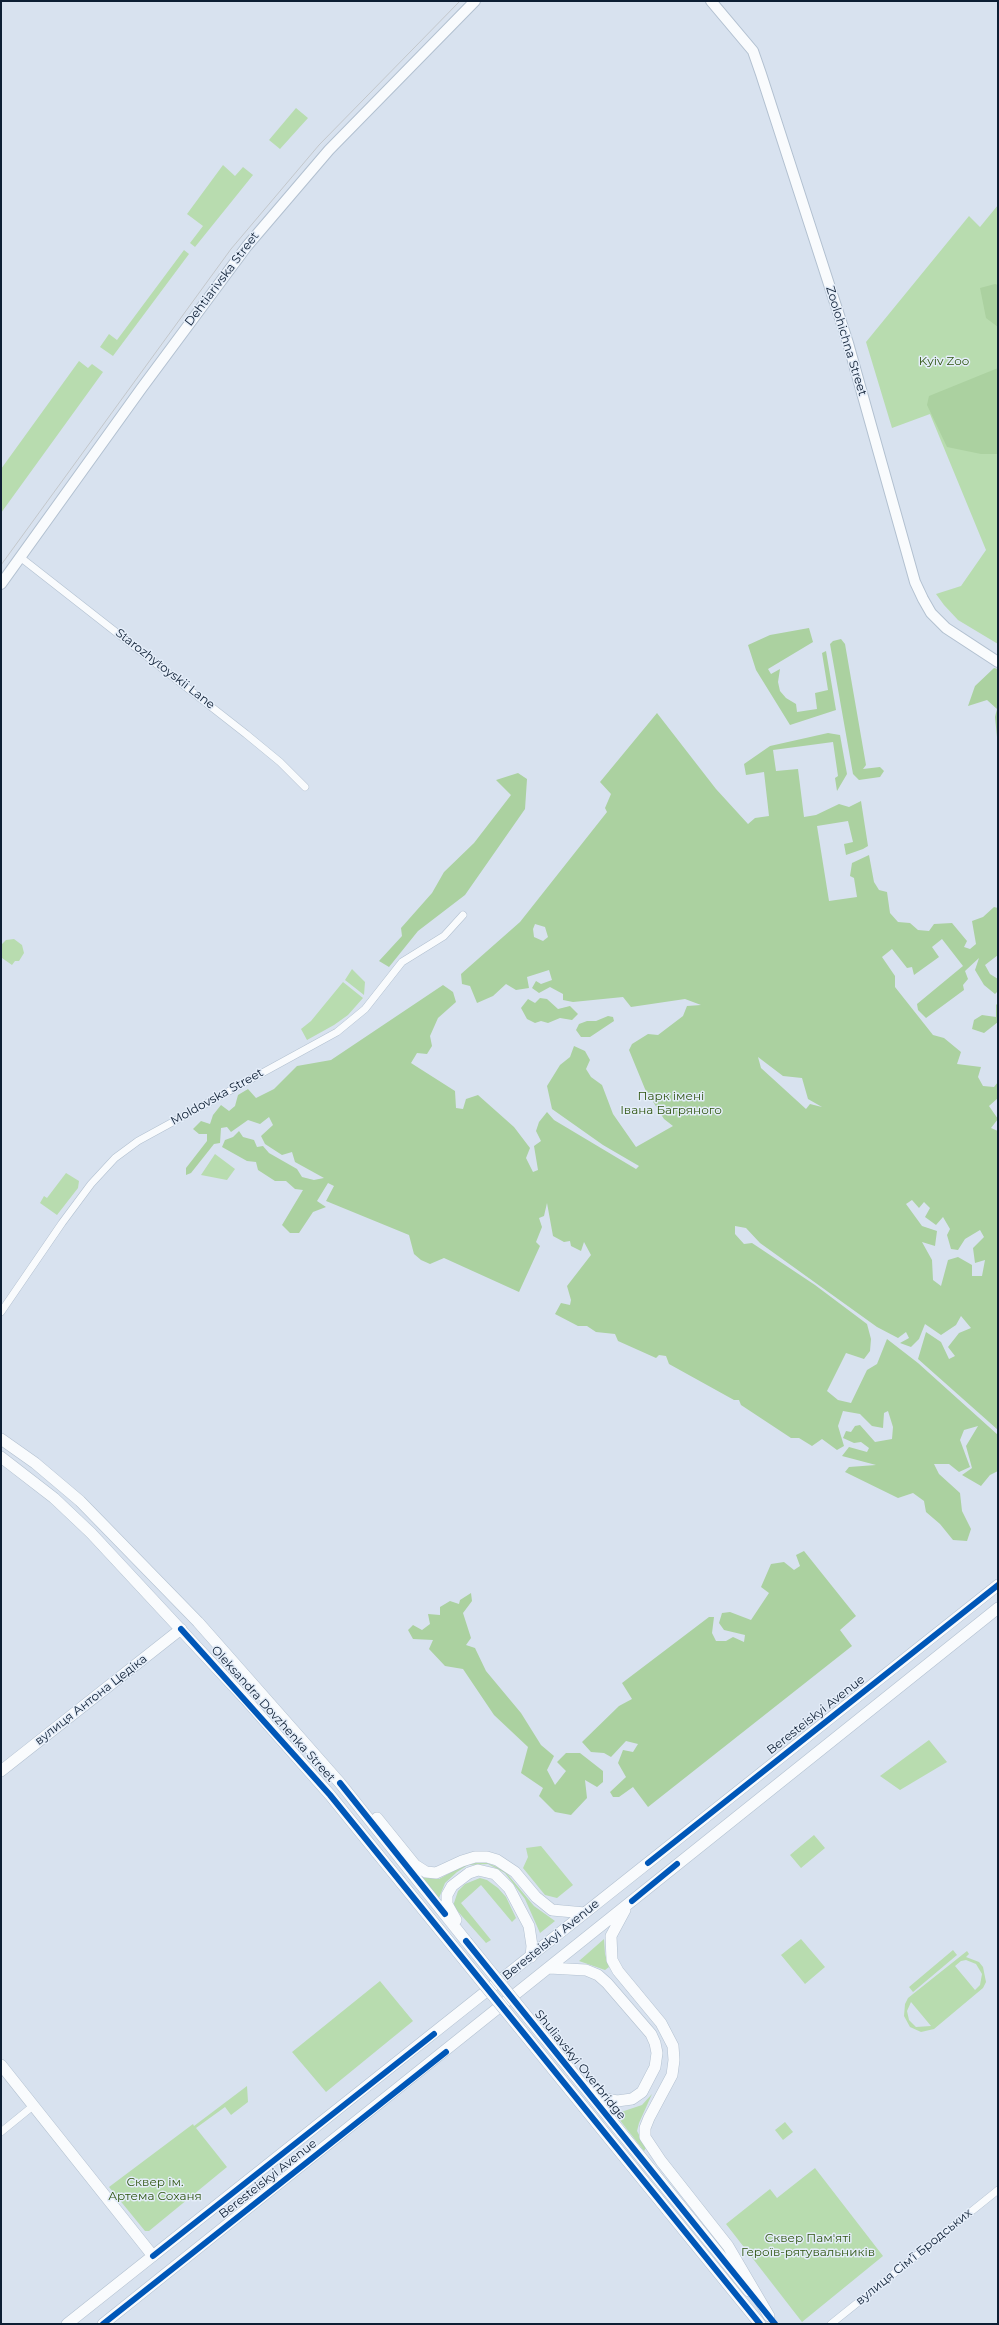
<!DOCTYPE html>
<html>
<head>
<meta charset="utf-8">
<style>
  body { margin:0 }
  #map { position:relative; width:999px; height:2325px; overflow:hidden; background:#d8e2ef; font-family:Montserrat,sans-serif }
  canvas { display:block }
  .frame { position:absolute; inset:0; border:2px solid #0d1e33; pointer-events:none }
</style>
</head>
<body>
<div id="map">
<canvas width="999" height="2325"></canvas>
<div class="frame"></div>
</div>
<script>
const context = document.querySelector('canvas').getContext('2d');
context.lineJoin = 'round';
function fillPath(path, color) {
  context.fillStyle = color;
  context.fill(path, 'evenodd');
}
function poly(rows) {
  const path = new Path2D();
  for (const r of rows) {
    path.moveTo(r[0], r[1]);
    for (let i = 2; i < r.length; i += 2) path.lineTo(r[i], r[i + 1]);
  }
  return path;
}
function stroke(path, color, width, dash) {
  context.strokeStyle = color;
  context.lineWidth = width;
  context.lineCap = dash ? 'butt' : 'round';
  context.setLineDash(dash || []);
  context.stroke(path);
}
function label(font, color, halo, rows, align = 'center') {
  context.font = font + ' Montserrat,sans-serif';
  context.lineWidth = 3;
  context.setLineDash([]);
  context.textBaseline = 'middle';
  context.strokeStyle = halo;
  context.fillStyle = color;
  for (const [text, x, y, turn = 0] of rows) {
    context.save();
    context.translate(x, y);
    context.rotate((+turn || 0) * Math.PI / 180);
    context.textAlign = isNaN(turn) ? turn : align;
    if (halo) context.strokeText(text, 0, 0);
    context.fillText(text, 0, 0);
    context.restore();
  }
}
const green = poly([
  [296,108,308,118,280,149,269,140],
  [223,165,235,176,243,167,253,175,195,247,190,243,203,226,187,214],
  [998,205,998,644,958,620,944,605,936,594,961,586,986,550,930,414,892,428,866,342,969,216,980,227],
  [184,250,189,254,113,356,100,347,109,334,117,340],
  [79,361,88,368,92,364,103,372,1,513,1,469],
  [14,939,22,945,24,953,19,961,15,961,12,965,2,958,1,945,6,940],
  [352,969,365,982,364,995,345,980],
  [343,982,363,998,348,1015,334,1025,307,1040,301,1029,311,1021],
  [215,1154,235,1169,227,1180,201,1175],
  [66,1173,79,1181,78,1188,57,1215,40,1203,44,1196,47,1198],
  [929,1740,947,1762,900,1790,880,1776],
  [814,1835,825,1848,801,1868,790,1855],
  [541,1846,573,1885,557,1898,545,1895,523,1868,528,1857,526,1848],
  [485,1862,504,1870,534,1906,555,1921,540,1933,525,1899,505,1873,488,1864,468,1865,457,1872,445,1883,439,1898,436,1899,418,1877,439,1879,466,1864],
  [480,1878,487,1880,498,1888,506,1897,516,1918,512,1922,481,1885,461,1903,491,1940,486,1943,453,1906,458,1891,465,1884],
  [604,1939,605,1954,609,1967,605,1970,579,1961],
  [801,1939,825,1967,805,1984,781,1955],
  [953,1950,957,1955,913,1992,909,1987],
  [967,1951,969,1954,966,1957,979,1962,983,1967,986,1982,983,1988,934,2029,921,2032,910,2027,904,2016,905,2004,908,1998],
  [966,1960,976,1964,982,1974,980,1985,975,1990,955,1966,961,1961],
  [911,2002,931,2026,916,2027,909,2020,907,2011],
  [380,1981,413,2021,326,2092,292,2052],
  [247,2086,248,2102,231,2115,225,2107,196,2128,227,2167,149,2231,145,2231,109,2187,193,2124,194,2126],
  [652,2094,639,2123,637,2131,646,2148,644,2151,615,2114,642,2105],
  [785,2122,793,2132,783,2140,775,2130],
  [815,2168,883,2256,802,2322,726,2224,770,2189,777,2198]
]);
const forest = poly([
  [995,284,998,285,998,327,986,318,980,288],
  [998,368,998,454,981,454,947,447,927,405,929,396],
  [809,628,813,642,768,669,771,674,780,669,778,682,780,691,786,698,796,704,797,712,817,709,815,693,828,690,822,653,826,651,836,710,790,725,756,670,748,645,770,635],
  [841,639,845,644,866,765,863,769,880,767,884,771,880,777,859,780,853,774,830,644,833,641],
  [994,668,998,669,998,747,995,717,997,709,987,700,968,706,975,686],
  [657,713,716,789,748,824,755,818,769,816,764,772,746,775,744,764,770,746,828,733,840,735,847,774,837,791,835,778,838,776,833,742,773,750,776,771,798,769,804,817,816,815,839,804,849,807,861,801,868,846,863,849,846,855,844,844,853,842,848,821,817,826,829,901,857,897,854,878,850,876,852,863,869,855,874,882,879,890,887,892,890,913,898,922,910,923,918,930,929,931,934,924,952,923,967,941,964,947,970,949,976,944,972,921,983,917,994,907,998,908,998,955,985,965,990,974,998,979,998,991,995,994,984,985,975,970,979,958,965,971,968,979,963,985,964,990,926,1018,918,1010,917,1004,963,966,942,939,932,947,939,957,914,975,912,967,907,968,892,949,882,957,895,976,895,987,933,1035,944,1038,961,1052,957,1064,981,1067,978,1077,983,1086,994,1087,998,1082,998,1098,989,1106,998,1119,991,1128,998,1131,998,1430,918,1359,926,1332,941,1342,949,1359,955,1356,948,1347,959,1333,971,1328,961,1316,956,1325,941,1335,925,1324,919,1339,911,1347,900,1343,909,1338,906,1332,898,1338,877,1327,760,1243,746,1228,735,1226,735,1234,744,1244,752,1243,815,1285,867,1324,871,1339,870,1351,864,1359,846,1353,827,1391,838,1400,851,1403,867,1370,877,1364,887,1339,918,1363,998,1435,998,1471,990,1475,981,1486,962,1475,972,1468,966,1446,978,1426,964,1430,960,1440,970,1467,959,1472,949,1464,934,1464,939,1474,960,1493,962,1511,971,1529,967,1541,953,1540,940,1524,926,1512,924,1501,913,1493,898,1498,845,1472,849,1467,876,1465,842,1456,849,1447,867,1452,869,1448,861,1442,854,1443,843,1438,846,1431,851,1432,855,1426,860,1425,875,1442,892,1439,893,1427,888,1411,884,1413,883,1428,872,1426,860,1414,843,1411,838,1426,844,1446,837,1450,822,1439,812,1446,799,1438,791,1438,741,1405,739,1400,734,1400,669,1364,666,1356,659,1355,656,1358,618,1341,615,1334,596,1332,587,1326,578,1326,555,1314,561,1303,570,1305,571,1300,567,1286,591,1255,584,1242,581,1251,571,1246,570,1241,564,1242,553,1236,547,1203,544,1216,539,1218,542,1227,536,1242,540,1246,519,1292,444,1258,430,1264,421,1260,414,1254,409,1235,326,1201,334,1186,328,1183,317,1201,326,1207,313,1212,299,1233,290,1233,282,1225,303,1190,295,1189,286,1181,275,1181,258,1170,256,1162,247,1161,222,1147,225,1140,233,1137,239,1131,243,1137,254,1140,257,1147,263,1146,269,1153,297,1169,302,1177,314,1180,324,1178,295,1162,292,1152,282,1155,265,1144,261,1136,273,1125,269,1117,260,1124,248,1120,231,1132,227,1127,221,1128,220,1143,214,1144,191,1173,186,1175,186,1168,207,1141,207,1134,199,1134,193,1129,201,1121,210,1124,213,1115,221,1105,229,1111,235,1106,238,1095,248,1089,256,1098,274,1089,297,1066,331,1060,443,985,453,992,456,1002,438,1018,430,1036,432,1046,427,1054,417,1053,411,1063,455,1091,456,1108,463,1109,466,1099,478,1095,514,1127,530,1148,526,1158,533,1172,538,1170,534,1146,541,1141,536,1131,539,1122,547,1112,554,1120,636,1169,639,1166,603,1145,552,1109,547,1086,560,1065,570,1057,574,1046,585,1051,590,1060,586,1069,591,1077,602,1085,613,1114,636,1147,673,1126,664,1119,645,1089,629,1050,632,1044,648,1034,658,1035,683,1016,687,1006,701,1005,685,999,631,1007,623,997,573,1002,563,1000,563,994,550,987,539,993,532,988,536,981,541,984,552,980,549,970,527,977,529,988,516,990,506,984,493,996,477,1003,470,986,462,984,461,974,520,922,607,812,605,808,611,794,600,782],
  [535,924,545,927,548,937,543,941,534,937,533,929],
  [758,1057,783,1076,802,1078,808,1099,822,1107,810,1104,806,1109,761,1068],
  [912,1200,919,1208,924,1202,930,1208,925,1217,936,1225,943,1217,950,1229,947,1235,951,1249,958,1250,965,1239,980,1230,984,1237,973,1248,975,1263,985,1260,982,1276,972,1276,972,1265,958,1257,948,1260,941,1286,933,1280,932,1260,922,1242,935,1246,937,1231,922,1226,906,1204],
  [518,773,527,779,525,809,465,895,418,931,389,967,379,961,402,936,401,928,432,893,444,872,474,843,511,795,496,780],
  [540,998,547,999,558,1009,570,1006,578,1014,572,1020,560,1018,548,1023,541,1021,535,1023,527,1019,521,1008,528,999,535,1003],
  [998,1003,998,1022,984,1033,972,1029,974,1020,982,1015,996,1017,996,1005],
  [608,1016,613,1017,614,1021,590,1037,581,1037,576,1030,579,1024,587,1021,596,1021],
  [804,1551,856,1616,840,1630,852,1646,648,1807,633,1787,619,1797,613,1797,610,1792,626,1777,618,1763,623,1750,633,1752,638,1744,626,1741,611,1757,604,1753,591,1752,582,1742,619,1706,632,1699,622,1683,709,1617,714,1617,712,1633,716,1641,726,1641,733,1637,744,1642,745,1635,724,1630,719,1623,722,1613,730,1612,751,1620,769,1593,761,1587,771,1564,784,1562,794,1570,800,1566,796,1555],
  [471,1593,472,1601,463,1613,471,1638,466,1645,475,1648,486,1671,521,1713,541,1745,554,1756,547,1770,555,1785,566,1771,557,1762,566,1753,580,1753,603,1771,603,1782,597,1787,585,1780,587,1798,571,1815,555,1812,539,1796,543,1788,521,1773,528,1747,494,1715,463,1669,445,1666,429,1649,433,1640,413,1639,408,1630,413,1625,422,1630,430,1624,428,1614,440,1615,440,1607,450,1601,459,1604,460,1600]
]);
const street = poly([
  [20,557,246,734,280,762,305,787],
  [1,1312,62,1223,91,1184,115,1158,138,1141,337,1032,365,1009,402,962,444,936,463,915],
  [1,2132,33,2106],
  [831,2324,998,2190]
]);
const secondary = poly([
  [711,1,753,51,761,74,848,343,915,582,923,599,931,613,946,628,998,662],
  [1,584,141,389,247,246,329,150,475,1]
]);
const primary = poly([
  [1,1439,35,1463,80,1501,198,1622,340,1783,466,1941],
  [1,1457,54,1498,91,1533,248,1702,330,1795,377,1853],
  [1,1771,181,1629],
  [377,1818,415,1865,426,1872,436,1873,462,1861,475,1857,487,1857,497,1860,515,1872,536,1897,552,1910,585,1913],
  [625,1910,611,1936,612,1960,618,1971,661,2023,673,2046,674,2060,672,2075,649,2118,645,2128,645,2137,661,2161,728,2246,769,2316],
  [456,1920,447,1904,447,1895,452,1886,469,1873,478,1870,495,1874,509,1888,529,1926,532,1946,531,1957],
  [549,1968,586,1970,598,1975,607,1983,651,2034,655,2043,657,2053,655,2067,642,2092,632,2099,617,2101,606,2099,589,2087],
  [1,2065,153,2256],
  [573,2073,749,2291],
  [668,2211,760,2324],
  [67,2324,998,1585],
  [103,2324,998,1608]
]);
const tram = poly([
  [1,565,231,249,319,145,460,1]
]);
const primaryBridge = poly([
  [377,1853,668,2211],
  [466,1941,573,2073]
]);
const cycleway = poly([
  [181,1629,330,1795,760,2324],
  [340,1783,445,1914],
  [648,1863,998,1585],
  [632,1901,677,1864],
  [466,1941,775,2324],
  [153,2256,434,2034],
  [103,2324,446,2052]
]);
const streetNames = [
  ["Dehtiarivska Street",222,279,-53],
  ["Zoolohichna Street",846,341,73],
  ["Starozhytoyskii Lane",165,669,38],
  ["Moldovska Street",217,1097,-29],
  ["вулиця Антона Цедіка",91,1700,-38],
  ["Oleksandra Dovzhenka Street",273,1714,48],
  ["Beresteiskyi Avenue",816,1715,-38],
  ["Beresteiskyi Avenue",551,1940,-39],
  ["Shuliavskyi Overbridge",580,2065,51],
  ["Beresteiskyi Avenue",268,2179,-38],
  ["вулиця Сімʼї Бродських",914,2257,-39]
];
const parkNames = [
  ["Kyiv Zoo",944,361],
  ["Парк імені",671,1096],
  ["Івана Багряного",671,1110],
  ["Сквер ім.",155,2182],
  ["Артема Соханя",155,2196],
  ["Сквер Пам'яті",808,2238],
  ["Героїв-рятувальників",808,2252]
];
fillPath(green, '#b8dcaf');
fillPath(forest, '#abd1a0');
stroke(street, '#b2c0d0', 8);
stroke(secondary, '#b2c0d0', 12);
stroke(primary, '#b2c0d0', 12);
stroke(street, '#f9fbfd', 7);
stroke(secondary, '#f9fbfd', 10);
stroke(primary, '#f9fbfd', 11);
stroke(tram, '#c3c7cb', 1);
stroke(primaryBridge, '#b2c0d0', 12, []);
stroke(primaryBridge, '#f9fbfd', 11);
stroke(cycleway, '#0057b8', 6);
label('12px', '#0d1e33', '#e4edf9', streetNames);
label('12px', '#2e540f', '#e4edf9', parkNames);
</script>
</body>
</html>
